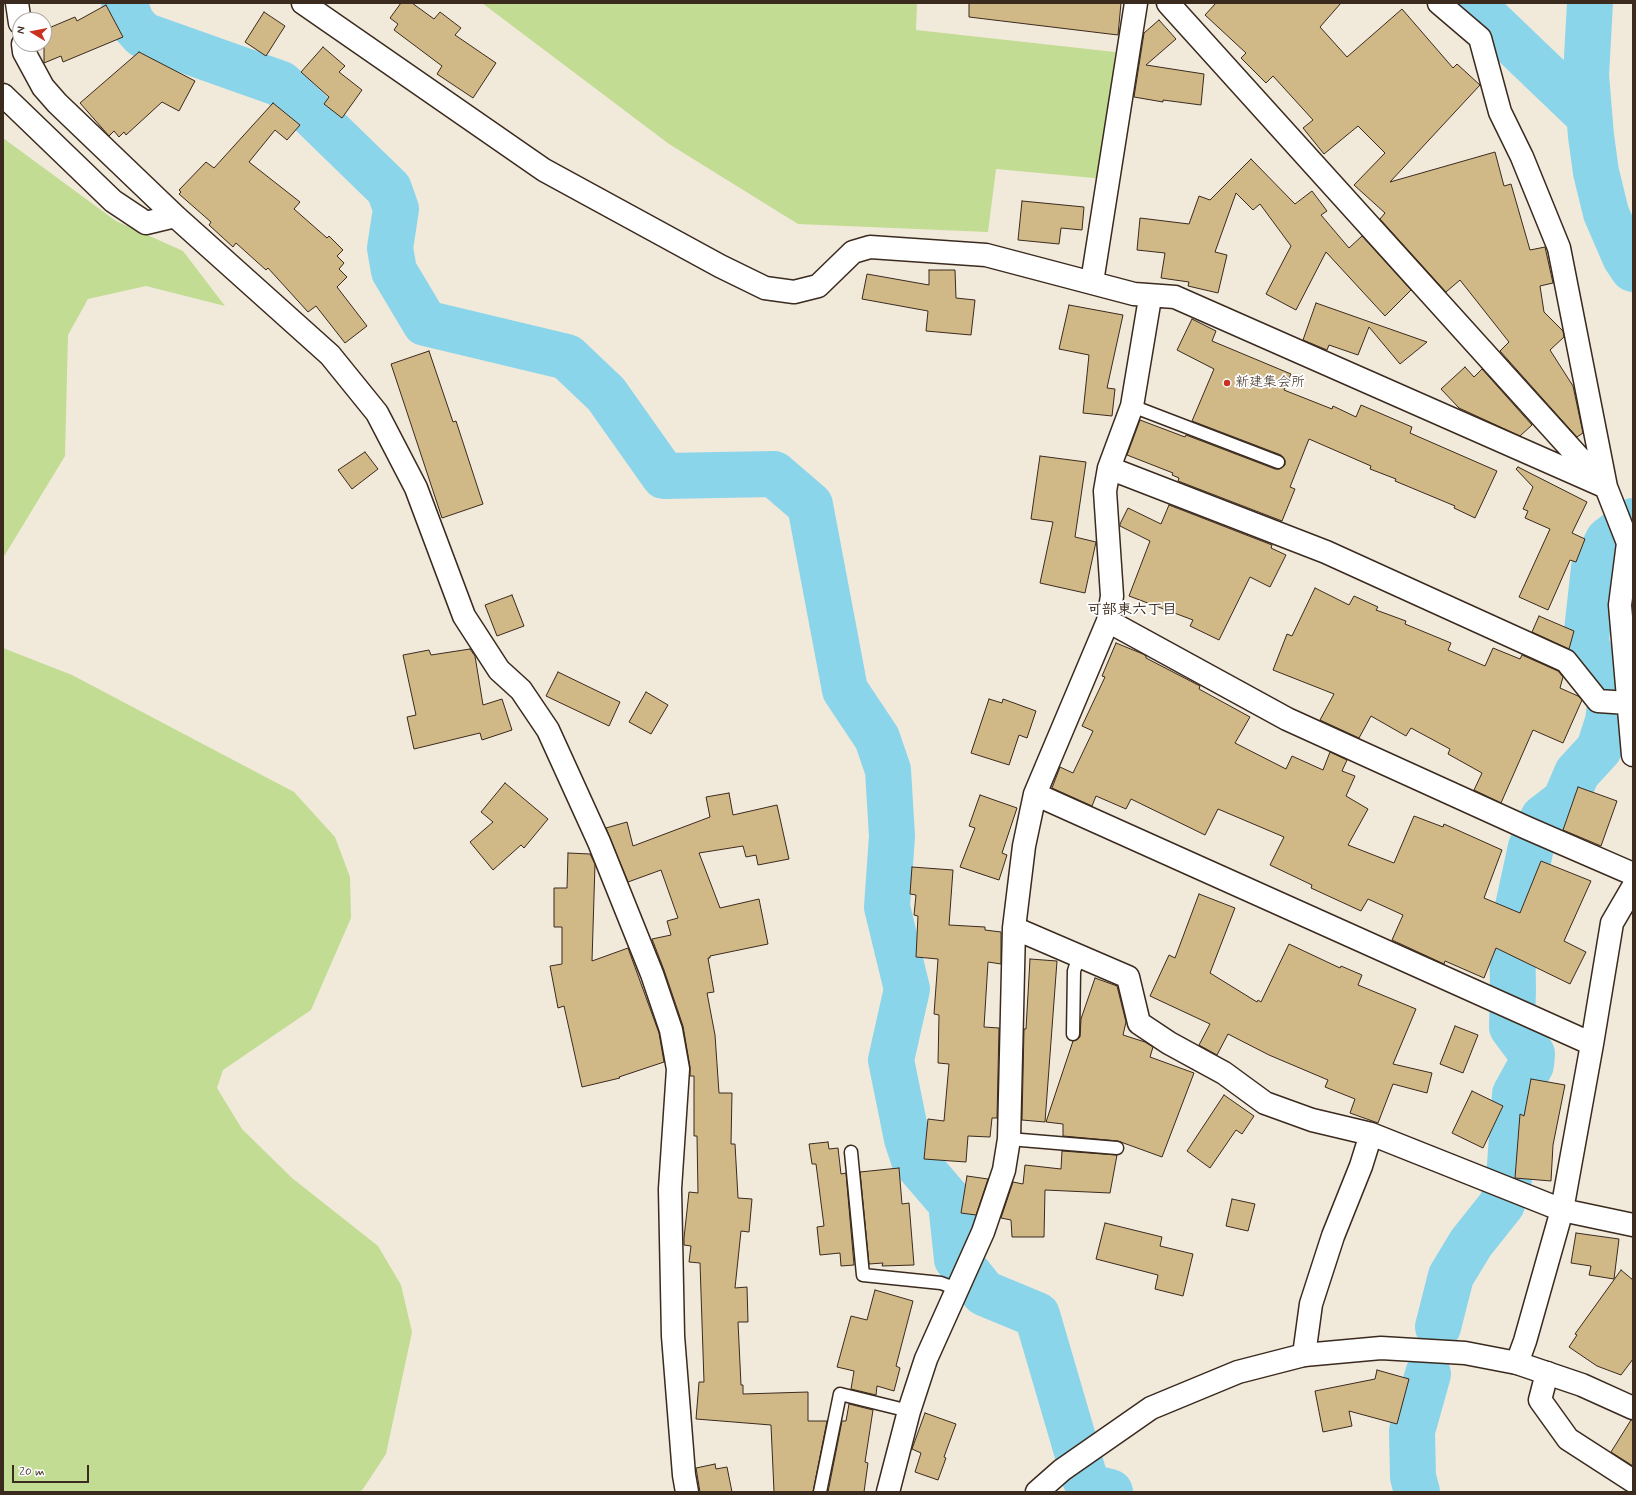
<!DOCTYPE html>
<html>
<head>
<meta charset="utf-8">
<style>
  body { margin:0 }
  #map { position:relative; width:1636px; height:1495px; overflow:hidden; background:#f1eadb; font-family:Mynerve,sans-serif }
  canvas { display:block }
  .frame { position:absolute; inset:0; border:4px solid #3b2a1e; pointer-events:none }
  .north { position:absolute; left:12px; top:12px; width:40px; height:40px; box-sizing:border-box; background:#fff; border:1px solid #b1aaa5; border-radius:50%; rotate:280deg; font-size:11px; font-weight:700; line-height:16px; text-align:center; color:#3b2a1e }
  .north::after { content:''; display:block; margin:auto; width:14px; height:18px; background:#c8321e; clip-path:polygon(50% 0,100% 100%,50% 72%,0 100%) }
  .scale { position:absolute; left:12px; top:1465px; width:77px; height:18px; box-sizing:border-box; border:2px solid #3b2a1e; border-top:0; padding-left:5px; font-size:12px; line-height:14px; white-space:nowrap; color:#3b2a1e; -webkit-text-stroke:3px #fff; paint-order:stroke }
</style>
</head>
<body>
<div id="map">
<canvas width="1636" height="1495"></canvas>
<div class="frame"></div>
<div class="north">N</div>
<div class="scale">20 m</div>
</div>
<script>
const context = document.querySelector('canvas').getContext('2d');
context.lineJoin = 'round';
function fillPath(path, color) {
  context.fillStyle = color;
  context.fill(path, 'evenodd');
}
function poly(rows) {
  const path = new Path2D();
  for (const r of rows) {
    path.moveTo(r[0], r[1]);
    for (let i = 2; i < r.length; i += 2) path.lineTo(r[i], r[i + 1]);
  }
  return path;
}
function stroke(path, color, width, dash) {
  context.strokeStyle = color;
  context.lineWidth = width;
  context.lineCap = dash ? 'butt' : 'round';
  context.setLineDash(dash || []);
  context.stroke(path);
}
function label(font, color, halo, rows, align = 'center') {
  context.font = font + ' Mynerve,"Klee One",sans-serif';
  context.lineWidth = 3.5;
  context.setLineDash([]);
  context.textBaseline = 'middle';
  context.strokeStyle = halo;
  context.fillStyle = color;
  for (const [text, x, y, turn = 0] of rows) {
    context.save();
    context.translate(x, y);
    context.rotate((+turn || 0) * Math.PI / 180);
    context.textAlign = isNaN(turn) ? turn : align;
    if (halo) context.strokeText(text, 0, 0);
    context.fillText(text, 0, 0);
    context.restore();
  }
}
const green = poly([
  [482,3,917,3,916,30,1115,52,1105,179,996,169,988,232,798,224,669,144],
  [3,138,116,221,183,251,225,306,146,286,88,299,68,335,65,456,3,558],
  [3,648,72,675,294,792,335,837,350,877,351,918,311,1010,223,1070,217,1088,242,1129,292,1178,378,1246,401,1285,412,1332,386,1454,363,1489,359,1492,3,1492]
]);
const river = poly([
  [124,3,132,23,143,35,281,84,389,189,396,209,390,248,394,271,425,323,567,357,606,394,664,476,774,474,810,505,845,690,877,738,888,770,892,836,887,907,907,989,891,1060,907,1139,914,1160,951,1203,957,1259,984,1293,1037,1315,1085,1479,1090,1487,1110,1492],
  [1471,3,1589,116],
  [1590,3,1586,75,1591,136,1596,172,1606,213,1625,257,1633,269],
  [1438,1327,1451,1276,1471,1243,1502,1204,1509,1179,1515,1094,1531,1065,1532,1054,1512,1027,1513,988,1512,934,1531,847,1543,818,1565,801,1577,773,1599,749,1608,721,1612,690,1606,677,1588,650,1586,640,1594,568,1608,540,1633,521],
  [1417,1492,1413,1477,1412,1431,1428,1374]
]);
const building = poly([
  [401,3,412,3,434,19,440,12,461,28,455,35,496,63,473,98,437,74,442,66,394,30,398,24,390,18,401,3],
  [969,3,1121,3,1118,35,969,17,969,3],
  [1216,3,1341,3,1320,27,1347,57,1402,9,1453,68,1457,64,1480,85,1390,182,1495,152,1504,186,1511,184,1530,250,1545,247,1553,283,1540,286,1544,312,1563,331,1564,337,1550,350,1573,386,1583,433,1577,437,1500,351,1509,342,1460,280,1446,292,1380,219,1385,213,1354,185,1385,153,1358,126,1324,154,1303,128,1313,120,1273,76,1266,83,1241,58,1246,53,1205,15,1216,3],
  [106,5,123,37,63,62,61,56,44,63,44,30,75,17,77,21,106,5],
  [264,12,285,26,266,56,245,42,264,12],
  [1159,20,1176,39,1146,65,1204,74,1201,105,1163,100,1163,102,1134,97,1144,33,1159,20],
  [323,47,345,66,339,72,362,90,342,118,324,104,329,97,301,72,323,47],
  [139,52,195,81,179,111,162,102,126,135,124,132,119,137,114,131,109,136,80,103,139,52],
  [273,103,300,125,287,140,275,130,249,162,300,202,294,209,327,238,329,236,343,250,337,256,344,263,339,269,347,277,337,287,367,326,345,343,316,306,308,312,268,268,266,270,236,243,233,247,209,225,211,222,179,194,181,192,179,190,206,162,214,168,273,103],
  [1251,159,1295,204,1312,191,1327,211,1321,215,1349,248,1362,236,1411,290,1385,316,1326,252,1296,310,1266,294,1291,246,1260,204,1253,210,1236,193,1215,252,1227,255,1218,293,1188,286,1189,282,1161,278,1165,253,1137,250,1140,218,1189,224,1199,196,1210,200,1251,159],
  [1022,201,1084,207,1082,230,1061,228,1059,244,1018,240,1022,201],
  [929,270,955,270,956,298,975,300,971,335,926,331,928,311,862,299,867,274,929,285,929,270],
  [1316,303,1370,322,1427,342,1400,364,1369,327,1358,355,1329,345,1327,350,1303,340,1316,303],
  [1069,305,1123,315,1107,388,1115,389,1112,416,1083,413,1089,355,1059,349,1069,305],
  [1192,319,1216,331,1212,341,1291,374,1284,390,1332,409,1333,406,1356,417,1361,405,1412,427,1410,433,1497,471,1475,518,1454,508,1455,506,1395,481,1396,479,1370,469,1371,466,1309,439,1290,487,1295,489,1282,521,1178,481,1179,478,1172,475,1173,473,1127,455,1140,420,1185,437,1186,435,1275,469,1280,469,1285,465,1285,460,1281,455,1192,421,1214,369,1177,350,1192,319],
  [429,351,453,422,456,421,483,504,442,518,391,364,429,351],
  [1465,367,1474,377,1482,369,1532,425,1520,436,1459,408,1441,389,1465,367],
  [365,452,378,469,352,489,338,470,365,452],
  [1040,456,1086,462,1075,537,1096,542,1085,593,1040,583,1053,522,1031,519,1040,456],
  [1518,467,1587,502,1572,533,1585,539,1576,562,1570,560,1548,610,1519,597,1550,529,1525,518,1528,511,1523,509,1533,487,1516,469,1518,467],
  [1169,505,1272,545,1271,548,1286,555,1270,587,1250,577,1219,640,1190,626,1193,620,1129,596,1150,541,1120,526,1120,524,1128,508,1161,524,1169,505],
  [1315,588,1349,605,1354,596,1378,607,1376,610,1406,621,1405,624,1451,643,1448,650,1485,666,1493,648,1520,659,1522,655,1558,671,1563,677,1560,688,1578,696,1582,700,1563,743,1533,730,1501,803,1474,790,1482,773,1448,754,1450,749,1411,728,1406,736,1371,716,1359,738,1320,720,1334,694,1273,670,1287,634,1292,636,1315,588],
  [512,595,524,626,497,636,485,605,512,595],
  [1539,616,1574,631,1569,649,1532,632,1539,616],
  [1116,643,1143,654,1146,656,1146,658,1200,686,1199,689,1250,717,1235,743,1286,769,1292,756,1323,770,1330,752,1347,760,1342,771,1355,776,1346,796,1368,809,1348,845,1394,863,1414,816,1443,827,1444,824,1502,850,1484,898,1520,913,1541,861,1591,881,1564,941,1586,952,1570,984,1496,948,1484,978,1445,961,1444,964,1392,940,1403,915,1368,899,1361,911,1311,888,1312,885,1270,865,1284,837,1218,809,1205,835,1131,799,1126,809,1096,796,1092,806,1052,788,1060,767,1073,773,1093,731,1082,726,1105,677,1102,676,1116,643],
  [470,649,475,656,483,705,502,699,512,730,482,740,480,733,414,749,407,717,416,715,403,655,429,650,431,655,470,649],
  [558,672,620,702,609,726,546,696,558,672],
  [646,692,668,705,651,734,629,722,646,692],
  [989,699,1002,703,1003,699,1036,711,1027,738,1019,735,1009,765,971,753,989,699],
  [505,783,548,819,524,848,521,845,493,870,470,842,493,822,481,812,505,783],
  [1578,787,1617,801,1601,846,1563,830,1578,787],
  [729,793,733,815,777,805,789,859,758,865,756,855,746,857,743,846,699,853,720,908,759,899,768,944,710,956,710,958,708,958,714,992,707,993,715,1035,719,1093,732,1093,731,1144,735,1144,738,1198,752,1199,749,1232,741,1231,735,1288,747,1287,748,1322,738,1322,741,1385,743,1385,743,1394,808,1392,808,1421,827,1421,813,1492,774,1492,771,1425,696,1419,699,1382,704,1382,700,1263,689,1262,691,1246,684,1245,684,1238,689,1192,698,1193,697,1136,694,1136,694,1076,690,1076,690,1067,683,1026,664,970,652,939,671,935,667,921,678,918,661,870,628,882,606,828,627,822,633,846,710,817,706,797,729,793],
  [980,795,1017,808,1002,853,1007,855,999,880,960,867,975,828,969,826,980,795],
  [568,853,590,854,595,864,592,961,628,948,659,1033,664,1062,619,1077,620,1078,582,1087,564,1006,558,1008,550,966,562,964,562,927,554,927,554,888,567,888,568,853],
  [912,867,953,870,949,925,985,927,985,930,1001,932,1001,964,988,962,984,1027,999,1028,997,1118,992,1118,990,1137,968,1136,966,1162,924,1159,928,1119,944,1121,949,1064,938,1063,939,1015,934,1014,938,959,916,957,918,916,914,915,916,895,910,894,912,867],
  [1199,894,1235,908,1210,973,1257,1002,1258,1000,1261,1002,1289,944,1340,968,1341,966,1362,975,1358,985,1416,1009,1393,1064,1432,1073,1427,1093,1393,1084,1378,1123,1350,1113,1355,1099,1325,1087,1328,1080,1269,1055,1228,1034,1217,1055,1199,1045,1210,1024,1150,996,1169,955,1175,958,1199,894],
  [1030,959,1057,961,1045,1122,1022,1120,1024,1029,1026,1029,1030,959],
  [1095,978,1117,986,1126,1022,1123,1035,1145,1042,1153,1047,1150,1057,1194,1073,1162,1157,1118,1141,1063,1136,1063,1124,1046,1122,1073,1041,1080,1037,1081,1019,1095,978],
  [1455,1026,1478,1035,1463,1073,1440,1064,1455,1026],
  [1531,1079,1565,1085,1553,1145,1551,1181,1515,1178,1520,1114,1524,1116,1531,1079],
  [1472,1091,1503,1106,1483,1148,1452,1133,1472,1091],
  [1224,1095,1254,1116,1242,1134,1236,1130,1210,1168,1187,1151,1224,1095],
  [828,1142,829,1149,838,1148,841,1174,846,1173,854,1265,841,1266,840,1253,820,1255,817,1227,824,1226,816,1164,812,1164,809,1144,828,1142],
  [1062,1151,1117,1155,1110,1193,1045,1190,1044,1237,1012,1237,1011,1220,1001,1218,1013,1182,1023,1184,1025,1165,1061,1169,1062,1151],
  [899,1168,902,1204,909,1203,914,1265,882,1266,883,1263,869,1264,860,1172,899,1168],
  [967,1176,988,1179,976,1215,961,1213,967,1176],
  [1232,1199,1255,1204,1248,1231,1226,1226,1232,1199],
  [1105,1223,1162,1237,1160,1246,1193,1254,1183,1296,1155,1289,1158,1275,1096,1259,1105,1223],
  [1576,1233,1619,1239,1614,1279,1589,1275,1591,1266,1571,1263,1576,1233],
  [1621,1270,1633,1280,1633,1359,1621,1375,1597,1366,1569,1347,1577,1335,1575,1334,1621,1270],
  [875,1290,913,1301,896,1366,900,1368,894,1391,877,1386,876,1395,851,1389,854,1371,837,1367,851,1316,867,1320,875,1290],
  [1377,1370,1409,1379,1397,1424,1349,1411,1352,1426,1323,1432,1315,1391,1375,1379,1377,1370],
  [849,1404,873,1410,865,1462,868,1463,864,1492,828,1492,842,1421,846,1421,849,1404],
  [925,1413,956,1424,944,1457,946,1458,938,1480,915,1472,921,1453,912,1449,925,1413],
  [1631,1420,1633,1420,1633,1466,1611,1452,1631,1420],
  [715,1464,716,1469,727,1467,732,1492,700,1492,696,1468,715,1464]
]);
const service = poly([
  [1132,406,1278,462],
  [1073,1034,1074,971,1079,956],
  [1009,1139,1117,1148],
  [851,1152,863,1275,941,1283,957,1289],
  [820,1492,840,1394,909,1411]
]);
const minor = poly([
  [17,3,20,23],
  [303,3,544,170,720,266,765,288,794,292,818,286,853,252,870,247,986,255,1134,294,1175,297,1606,487],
  [1168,3,1601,482],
  [1439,3,1480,38,1500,112,1522,157,1559,248,1606,487,1628,543,1620,605,1633,755],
  [23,44,24,52,43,87,57,103,175,216,330,355,377,413,416,488,464,616,499,670,521,690,548,730,599,842,652,974,671,1030,678,1069,670,1189,673,1336,684,1475,687,1492],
  [3,95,113,201,146,223,175,216],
  [1092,282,1136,3],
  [1109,468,1326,552,1566,661,1598,701,1628,703],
  [1108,621,1287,719,1527,828,1633,874],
  [1035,794,1592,1044],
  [1014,928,1128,977,1139,1023,1169,1043,1224,1073,1265,1103,1312,1120,1371,1134,1562,1210,1633,1225],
  [1304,1355,1311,1304,1333,1236,1361,1166,1371,1134],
  [1517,1363,1525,1341,1562,1210,1592,1044,1612,923,1633,887],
  [1547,1373,1540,1400,1568,1439,1633,1481],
  [888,1492,909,1411,926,1359,983,1232,1004,1170,1009,1139,1014,928,1024,846,1035,794,1108,621,1112,596,1105,491,1109,468,1132,406,1149,304,1145,296]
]);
const tertiary = poly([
  [1037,1492,1062,1470,1151,1408,1238,1372,1304,1355,1381,1348,1465,1353,1517,1363,1582,1385,1633,1408]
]);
const markers = [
  [1227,383,4,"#c8321e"]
];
const poiNames = [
  ["新建集会所",1235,383]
];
const neighbourhoodNames = [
  ["可部東六丁目",1132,611]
];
fillPath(green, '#c2dc93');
stroke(river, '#8bd5eb', 46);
fillPath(building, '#d0b887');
stroke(building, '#3b2a1e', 1);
stroke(service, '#3b2a1e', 15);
stroke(minor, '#3b2a1e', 25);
stroke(tertiary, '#3b2a1e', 25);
stroke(service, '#fff', 12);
stroke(minor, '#fff', 22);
stroke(tertiary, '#fff', 22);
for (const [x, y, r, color] of markers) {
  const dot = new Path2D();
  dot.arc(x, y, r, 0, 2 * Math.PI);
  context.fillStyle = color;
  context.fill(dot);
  stroke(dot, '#fff', 1.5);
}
label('14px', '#3b2a1e', '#fff', poiNames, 'left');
label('bold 15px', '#3b2a1e', '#fff', neighbourhoodNames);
</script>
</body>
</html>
